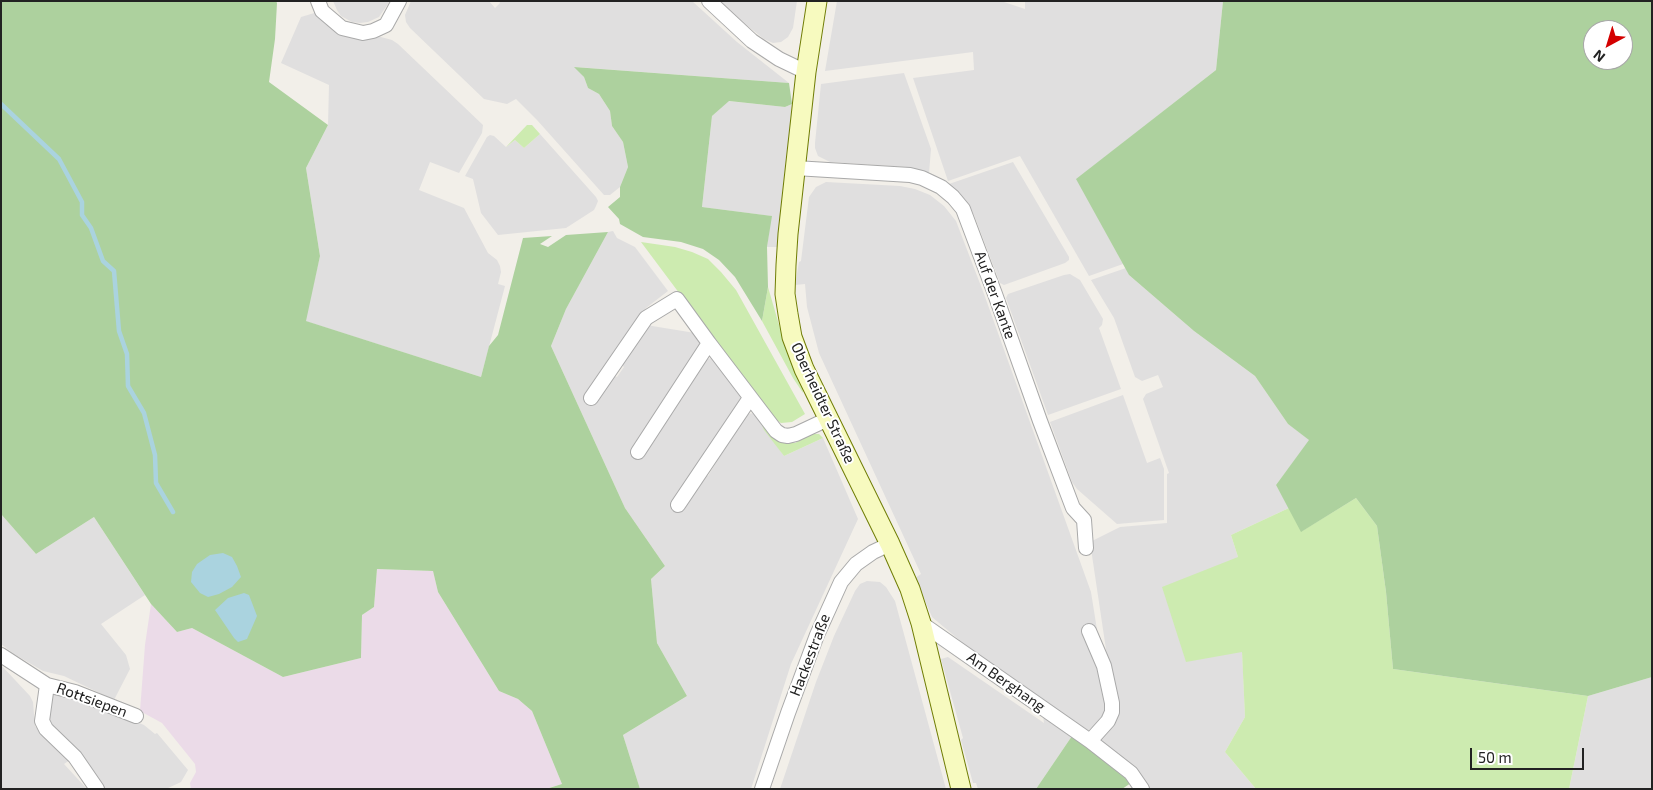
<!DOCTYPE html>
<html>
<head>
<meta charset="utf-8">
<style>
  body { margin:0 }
  #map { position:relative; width:1653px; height:790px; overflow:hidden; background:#f2efe9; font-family:"Exo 2",sans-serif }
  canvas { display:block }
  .frame { position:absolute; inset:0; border:2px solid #222; pointer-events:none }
  .north { position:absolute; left:1583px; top:20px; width:50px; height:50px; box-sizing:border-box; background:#fff; border:1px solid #a7a7a7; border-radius:50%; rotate:219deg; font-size:14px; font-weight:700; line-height:20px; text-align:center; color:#222 }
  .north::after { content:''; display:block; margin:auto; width:18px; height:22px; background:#d40000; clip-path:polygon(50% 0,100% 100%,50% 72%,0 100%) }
  .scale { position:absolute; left:1470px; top:748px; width:114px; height:22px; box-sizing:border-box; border:2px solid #222; border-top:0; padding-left:6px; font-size:15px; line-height:18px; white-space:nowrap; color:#222; -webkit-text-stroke:4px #fff; paint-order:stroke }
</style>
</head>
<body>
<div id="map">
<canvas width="1653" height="790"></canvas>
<div class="frame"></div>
<div class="north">N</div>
<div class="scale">50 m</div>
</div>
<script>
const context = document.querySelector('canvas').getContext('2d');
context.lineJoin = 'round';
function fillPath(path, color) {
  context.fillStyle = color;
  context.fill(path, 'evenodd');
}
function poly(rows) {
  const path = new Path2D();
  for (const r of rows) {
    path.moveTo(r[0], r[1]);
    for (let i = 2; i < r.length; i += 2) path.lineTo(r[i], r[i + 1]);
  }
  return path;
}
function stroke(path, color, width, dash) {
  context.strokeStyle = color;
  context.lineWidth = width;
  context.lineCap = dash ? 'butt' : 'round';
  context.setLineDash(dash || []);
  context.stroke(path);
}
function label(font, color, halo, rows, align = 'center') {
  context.font = font + ' "Exo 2",sans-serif';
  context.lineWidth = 4;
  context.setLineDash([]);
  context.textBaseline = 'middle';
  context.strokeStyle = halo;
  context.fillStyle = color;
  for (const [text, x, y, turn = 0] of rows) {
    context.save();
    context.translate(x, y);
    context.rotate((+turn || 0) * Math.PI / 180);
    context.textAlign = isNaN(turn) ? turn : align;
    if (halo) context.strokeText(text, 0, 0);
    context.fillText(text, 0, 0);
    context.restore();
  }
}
const residential = poly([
  [333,1,390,1,379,17,368,22,360,23,352,22,341,16,337,10],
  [411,1,489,1,495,8,500,3,499,1,692,1,737,42,789,83,575,67,584,77,588,88,599,94,610,111,612,126,623,142,628,167,620,187,610,195,604,195,537,120,516,99,507,104,484,99,410,28,406,22,405,15],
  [720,1,797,1,793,28,788,37,781,42,773,43,764,39,740,20],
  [837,1,1001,1,1025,9,1025,1,1223,1,1216,70,1077,179,1123,264,1089,276,1020,156,948,181,913,78,974,70,973,52,825,71],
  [321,11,347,36,356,38,381,37,392,40,398,44,483,125,482,133,459,173,430,162,419,190,464,208,488,253,497,260,500,266,501,272,498,284,505,286,481,377,305,321,320,256,306,168,328,125,329,85,281,63,301,17],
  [904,73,931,149,929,173,907,167,830,162,818,156,815,148,815,143,821,84],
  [728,101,785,107,792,104,777,247,767,247,771,216,702,207,712,116],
  [540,134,596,197,598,201,596,206,594,210,566,228,498,235,481,213,473,179,465,176,487,137,490,135,494,136,506,147,515,140,524,148],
  [1013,162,1069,257,1069,260,1065,263,1004,285,1000,283,974,215,968,204,949,184],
  [826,182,900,186,915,189,930,195,944,206,956,221,984,294,1091,592,1108,699,1104,716,1098,723,1085,733,975,657,964,644,932,617,915,578,921,574,819,353,807,307,805,284,795,285,799,262,801,261,809,197,816,187],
  [613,231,617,238,635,247,668,291,646,308,591,395,596,403,614,376,617,377,624,367,621,364,646,325,695,333,702,341,642,435,705,359,714,358,743,397,705,474,708,476,718,459,716,457,747,414,755,413,784,456,823,438,858,519,791,664,751,789,640,789,623,735,687,696,657,643,651,579,665,566,625,508,551,346,566,309,608,232],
  [1126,268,1129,275,1194,331,1255,376,1288,424,1310,440,1276,485,1289,508,1231,535,1238,557,1245,717,1225,752,1256,789,1150,789,1140,775,1127,766,1129,762,1096,738,1115,710,1090,542,1120,527,1167,523,1167,474,1169,473,1143,399,1146,394,1163,387,1158,375,1142,381,1135,377,1114,318,1091,280],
  [1070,274,1080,280,1103,319,1102,325,1099,328,1121,389,1048,415,1006,298,1008,294,1064,275],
  [1123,395,1147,463,1160,458,1164,469,1164,520,1117,524,1077,489,1072,482,1050,422],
  [1,514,36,554,94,517,145,595,101,624,126,655,130,669,114,700,64,676,43,671,14,654,1,644],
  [867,581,880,582,886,587,895,601,946,789,780,789,816,682,834,636,855,591,860,584],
  [948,657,1044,723,1043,716,1072,736,1036,789,978,789,976,783,973,783,961,740,963,738,941,659],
  [1,665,30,696,33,702,35,726,70,760,64,764,87,789,1,789],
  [1652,677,1652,789,1569,789,1588,696],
  [52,692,73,696,144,725,155,734,157,733,188,770,181,782,166,789,103,789,48,724]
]);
const industrial = poly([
  [377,569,433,571,438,592,499,691,518,699,532,711,562,784,546,789,191,789,190,783,196,772,195,764,162,723,140,711,145,645,151,604,177,632,192,628,283,677,361,658,362,615,374,607]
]);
const grass = poly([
  [527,125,532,125,540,134,524,148,515,140,506,147],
  [641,242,675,247,692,252,708,259,721,272,736,290,805,414,792,422,781,423,771,416],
  [768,287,784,342,802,385,803,393,793,378,762,321],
  [759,418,775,438,779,441,795,443,812,434,819,434,823,438,784,456,764,430],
  [1356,498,1377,526,1386,592,1393,669,1588,696,1569,789,1256,789,1225,752,1245,717,1242,652,1186,662,1162,587,1238,557,1231,535,1289,508,1302,531]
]);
const forest = poly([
  [1,1,276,1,277,3,275,39,269,82,328,125,306,168,320,256,306,321,481,377,489,346,498,335,523,238,552,236,540,244,548,247,566,235,608,232,566,309,551,346,625,508,665,566,651,579,657,643,687,696,623,735,640,789,546,789,562,784,532,711,518,699,499,691,438,592,433,571,377,569,374,607,362,615,361,658,283,677,192,628,177,632,151,604,94,517,36,554,1,514],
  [1223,1,1652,1,1652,677,1588,696,1393,669,1386,592,1377,526,1356,498,1301,532,1276,485,1309,440,1288,424,1255,376,1194,331,1129,275,1076,179,1216,70],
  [1593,30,1623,30,1623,60,1593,60],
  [574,67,789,83,792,104,785,107,729,101,712,116,702,207,772,216,767,247,768,287,762,321,735,277,719,260,703,249,681,242,643,237,620,224,619,219,608,207,620,197,620,187,628,167,623,142,612,126,610,111,599,94,588,88,584,77],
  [1072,736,1099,756,1131,783,1122,789,1036,789]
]);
const water = poly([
  [223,553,232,557,237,566,241,577,232,587,219,594,208,597,200,593,191,582,192,572,197,564,210,555],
  [244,593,249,595,257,616,247,639,238,642,234,638,215,610,228,598]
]);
const stream = poly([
  [1,104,59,159,82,202,82,215,91,228,103,261,114,271,119,331,127,354,128,386,144,413,155,455,156,483,173,512]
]);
const street = poly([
  [318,1,322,11,342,28,363,33,373,31,386,25,399,1],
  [709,1,752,41,779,59,806,72],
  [795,168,910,175,922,178,941,187,953,197,963,209,995,294,1040,421,1073,508,1084,520,1086,548],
  [591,398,646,318,677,299,709,343],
  [638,452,709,343,776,431,782,435,788,436,796,434,828,419],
  [678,505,750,398],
  [921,623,1090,741,1131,773,1142,789],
  [1089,631,1104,666,1112,703,1112,712,1108,721,1090,741],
  [1,655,47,685,75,692,136,716],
  [47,685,42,721,46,729,75,757,97,789],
  [762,789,788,713,817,635,841,582,856,564,873,552,890,544]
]);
const secondary = poly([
  [817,1,806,72,788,234,786,265,785,294,788,314,792,337,804,369,890,544,910,589,921,623,961,789]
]);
const streetNames = [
  ["Auf der Kante",995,295,70],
  ["Oberheidter Straße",823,403,65],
  ["Hackestraße",810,655,-69],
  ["Am Berghang",1006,682,35],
  ["Rottsiepen",92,700,20]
];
fillPath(residential, '#e0dfdf');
fillPath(industrial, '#ebdbe8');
fillPath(grass, '#cdebb0');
fillPath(forest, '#add19e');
fillPath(water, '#aad3df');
stroke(stream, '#aad3df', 4.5);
stroke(street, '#a9a9a9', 16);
stroke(secondary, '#707d05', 21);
stroke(street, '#fff', 14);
stroke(secondary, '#f7fabf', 19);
label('15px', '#222', '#fff', streetNames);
</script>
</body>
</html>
